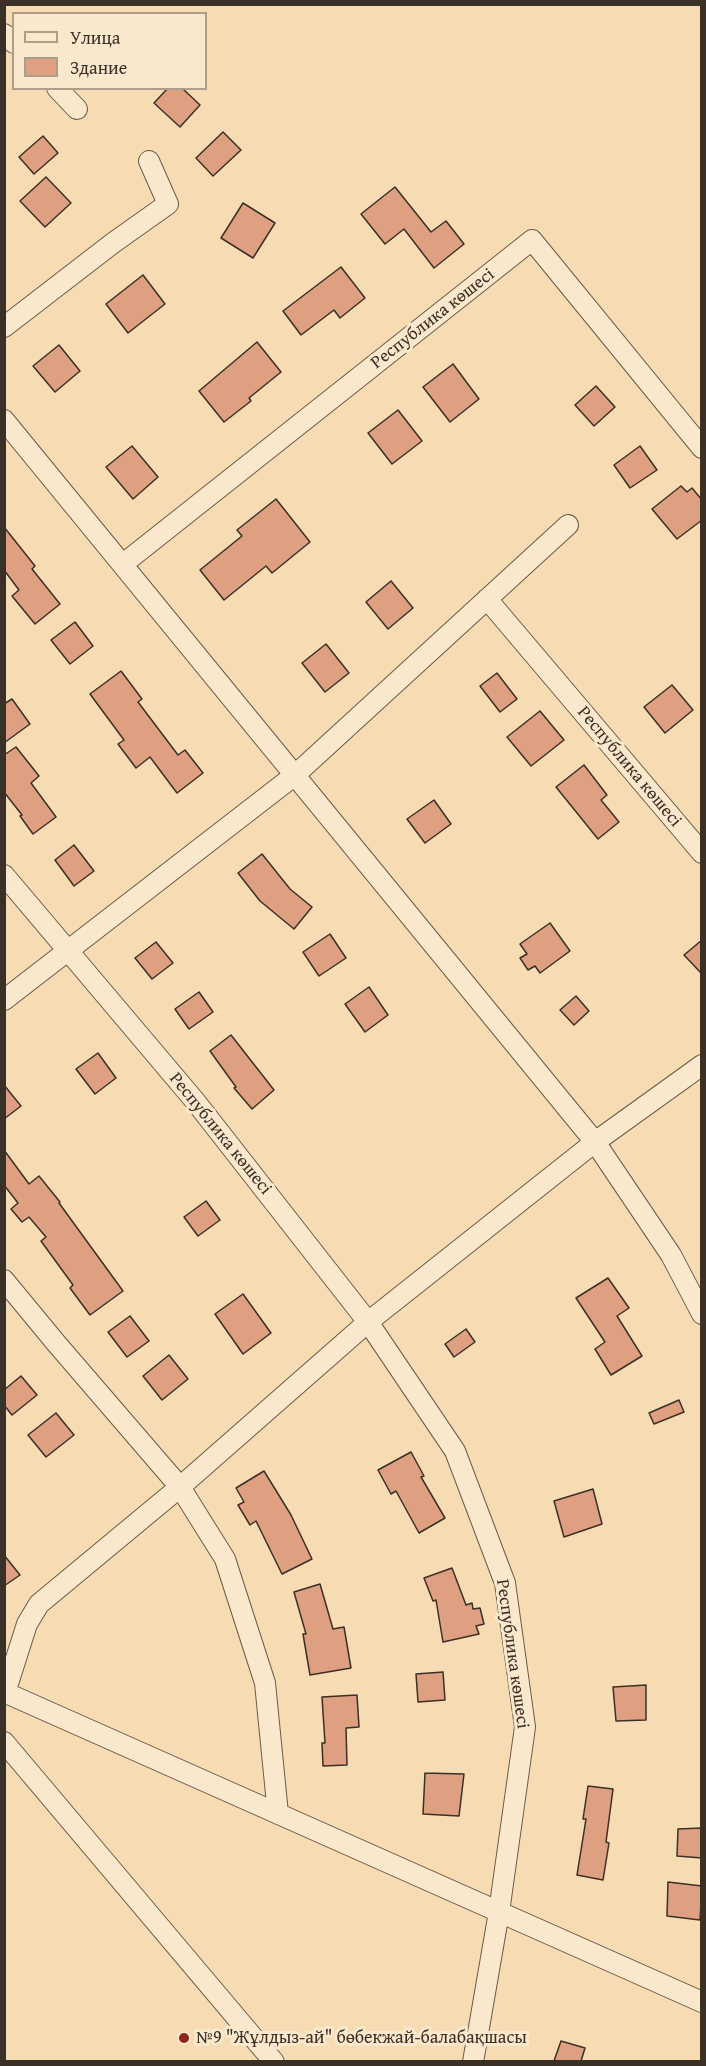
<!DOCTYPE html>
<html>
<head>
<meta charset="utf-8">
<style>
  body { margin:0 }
  #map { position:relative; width:706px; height:2066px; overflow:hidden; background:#f7dbb2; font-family:"Gentium Book Plus",serif }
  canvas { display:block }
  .frame { position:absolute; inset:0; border:6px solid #3a3026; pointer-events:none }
  .legend { position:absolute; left:12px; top:12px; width:195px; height:78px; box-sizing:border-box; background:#fae8cd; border:2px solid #ad9e8a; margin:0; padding:8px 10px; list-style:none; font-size:18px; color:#3a3026 }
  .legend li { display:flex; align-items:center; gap:12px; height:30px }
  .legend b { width:30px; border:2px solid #ad9e8a }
</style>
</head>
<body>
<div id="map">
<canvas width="706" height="2066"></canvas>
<div class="frame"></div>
<ul class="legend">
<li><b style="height:8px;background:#fae8cd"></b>Улица</li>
<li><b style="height:16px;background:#dfa082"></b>Здание</li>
</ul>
</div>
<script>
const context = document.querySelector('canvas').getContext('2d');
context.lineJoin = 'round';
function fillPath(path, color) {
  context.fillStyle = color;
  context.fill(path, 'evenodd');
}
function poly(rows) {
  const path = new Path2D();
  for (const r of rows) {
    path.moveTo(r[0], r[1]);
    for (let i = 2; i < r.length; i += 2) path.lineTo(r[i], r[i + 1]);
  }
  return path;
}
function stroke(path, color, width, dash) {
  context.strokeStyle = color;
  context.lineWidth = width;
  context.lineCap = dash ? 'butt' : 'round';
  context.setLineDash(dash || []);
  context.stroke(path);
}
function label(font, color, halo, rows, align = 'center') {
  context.font = font + ' "Gentium Book Plus",serif';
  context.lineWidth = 6;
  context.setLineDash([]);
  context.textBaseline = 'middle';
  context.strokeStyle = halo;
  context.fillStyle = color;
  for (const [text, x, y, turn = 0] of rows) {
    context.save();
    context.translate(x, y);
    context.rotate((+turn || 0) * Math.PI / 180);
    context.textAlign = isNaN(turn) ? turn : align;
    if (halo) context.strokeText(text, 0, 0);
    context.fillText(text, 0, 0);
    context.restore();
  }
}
const building = poly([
  [168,88,182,88,200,105,180,127,154,103,168,88],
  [223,132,241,150,213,176,196,158,223,132],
  [43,136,58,153,34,174,19,157,43,136],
  [46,177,71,203,45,227,20,201,46,177],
  [395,187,431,232,446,221,464,244,434,268,404,229,385,244,361,214,395,187],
  [243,203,275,223,253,258,221,238,243,203],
  [341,267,365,298,340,318,334,310,301,335,283,311,341,267],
  [143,275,165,304,128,333,106,304,143,275],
  [257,342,281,372,249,398,251,401,224,422,199,391,257,342],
  [59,345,80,371,55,392,33,366,59,345],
  [453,364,479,399,450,422,423,387,453,364],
  [596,386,615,407,594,426,575,405,596,386],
  [398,410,422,441,392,464,368,433,398,410],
  [132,446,158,477,133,499,106,467,132,446],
  [640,446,657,470,630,488,614,465,640,446],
  [681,486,687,492,692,488,702,500,702,520,677,539,652,509,681,486],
  [276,499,310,542,272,573,266,566,224,600,200,570,242,536,237,530,276,499],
  [4,527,35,566,32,569,60,604,35,624,12,596,19,590,4,570,4,527],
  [391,581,413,608,388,629,366,602,391,581],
  [75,622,93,646,70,664,51,640,75,622],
  [326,644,349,673,325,692,302,663,326,644],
  [121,671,142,699,138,702,178,755,185,750,203,773,177,793,150,757,136,768,118,744,124,740,90,694,121,671],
  [497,673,517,699,500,712,480,686,497,673],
  [672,685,693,710,665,733,644,707,672,685],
  [12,699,30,724,4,743,4,704,12,699],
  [540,711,564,740,531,766,507,737,540,711],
  [16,747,39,776,31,783,56,817,33,834,20,816,22,815,4,792,4,755,16,747],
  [584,765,607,795,601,800,619,822,598,839,556,787,584,765],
  [434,800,451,824,425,843,407,819,434,800],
  [74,845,94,871,74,886,55,860,74,845],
  [262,854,290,889,312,907,294,929,260,901,238,873,262,854],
  [550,923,570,951,540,973,535,966,528,970,520,958,527,954,520,944,550,923],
  [330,934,346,958,319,976,303,952,330,934],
  [702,940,702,974,684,955,702,940],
  [156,942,173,963,152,979,135,958,156,942],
  [369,987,388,1015,365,1032,345,1004,369,987],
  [199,992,213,1012,189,1029,175,1009,199,992],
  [576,996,589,1011,574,1025,560,1010,576,996],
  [231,1035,274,1090,252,1109,234,1088,236,1087,210,1051,231,1035],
  [98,1053,116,1078,95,1094,76,1069,98,1053],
  [4,1085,21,1106,4,1119,4,1085],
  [4,1150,29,1184,39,1176,60,1202,59,1203,123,1291,90,1315,70,1288,73,1285,41,1241,46,1237,29,1217,22,1222,11,1209,18,1203,4,1185,4,1150],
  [206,1201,220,1220,198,1236,184,1217,206,1201],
  [608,1278,629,1308,617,1316,642,1356,611,1375,595,1349,605,1342,576,1298,608,1278],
  [243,1294,271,1333,243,1354,215,1314,243,1294],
  [130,1316,149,1341,127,1357,108,1332,130,1316],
  [466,1329,475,1342,454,1357,445,1344,466,1329],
  [169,1355,188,1379,162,1400,143,1376,169,1355],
  [21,1376,37,1395,12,1415,4,1405,4,1390,21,1376],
  [679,1400,684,1412,654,1424,649,1413,679,1400],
  [56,1413,74,1435,46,1457,28,1435,56,1413],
  [411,1452,424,1476,421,1477,445,1518,419,1533,396,1491,391,1494,378,1470,411,1452],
  [264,1471,291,1515,312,1559,282,1574,256,1521,250,1525,238,1505,244,1502,236,1488,264,1471],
  [593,1489,602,1524,564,1537,554,1501,593,1489],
  [4,1555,20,1575,4,1586,4,1555],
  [452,1568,466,1605,472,1603,473,1609,480,1608,484,1624,476,1626,479,1634,443,1642,436,1600,433,1601,424,1578,452,1568],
  [320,1584,333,1629,344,1627,351,1668,310,1675,303,1634,306,1634,294,1592,320,1584],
  [443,1672,445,1700,418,1702,416,1674,443,1672],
  [646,1685,646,1720,616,1721,613,1687,646,1685],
  [357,1695,359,1727,346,1728,347,1765,323,1766,322,1743,325,1743,322,1697,357,1695],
  [425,1773,464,1774,459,1816,423,1814,425,1773],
  [588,1786,613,1789,606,1842,609,1843,603,1880,577,1875,586,1819,583,1819,588,1786],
  [702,1828,702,1858,677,1856,678,1829,702,1828],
  [668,1882,702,1886,700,1920,667,1916,668,1882],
  [561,2041,585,2048,581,2061,554,2061,561,2041]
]);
const minor = poly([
  [4,34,14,43],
  [57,88,77,109],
  [4,327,113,243,168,204,149,161],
  [4,420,595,1142,671,1255,702,1314],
  [123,564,532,240,702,448],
  [487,599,702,853],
  [4,875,195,1101,368,1322,455,1451,505,1583,525,1727,499,1912,473,2062],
  [4,1000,295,775,568,525],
  [4,1280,56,1343,180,1487,225,1559,265,1683,278,1814],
  [4,1692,702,2002],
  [5,1693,27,1624,39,1604,180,1487,368,1322,595,1142,702,1065],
  [4,1742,274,2062]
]);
const markers = [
  [184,2038,6,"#8f2418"]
];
const streetNames = [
  ["Республика көшесі",433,319,-38],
  ["Республика көшесі",629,767,50],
  ["Республика көшесі",220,1134,51],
  ["Республика көшесі",512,1654,82]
];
const poiNames = [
  ["№9 \"Жұлдыз-ай\" бөбекжай-балабақшасы",196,2038]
];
fillPath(building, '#dfa082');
stroke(building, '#3a3026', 1.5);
stroke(minor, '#695b49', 22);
stroke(minor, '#fae8cd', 20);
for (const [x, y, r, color] of markers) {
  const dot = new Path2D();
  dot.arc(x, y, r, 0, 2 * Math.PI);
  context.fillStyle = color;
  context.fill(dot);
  stroke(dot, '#fae8cd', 2);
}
label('18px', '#3a3026', '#fae8cd', streetNames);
label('18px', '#3a3026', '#fae8cd', poiNames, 'left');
</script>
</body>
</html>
